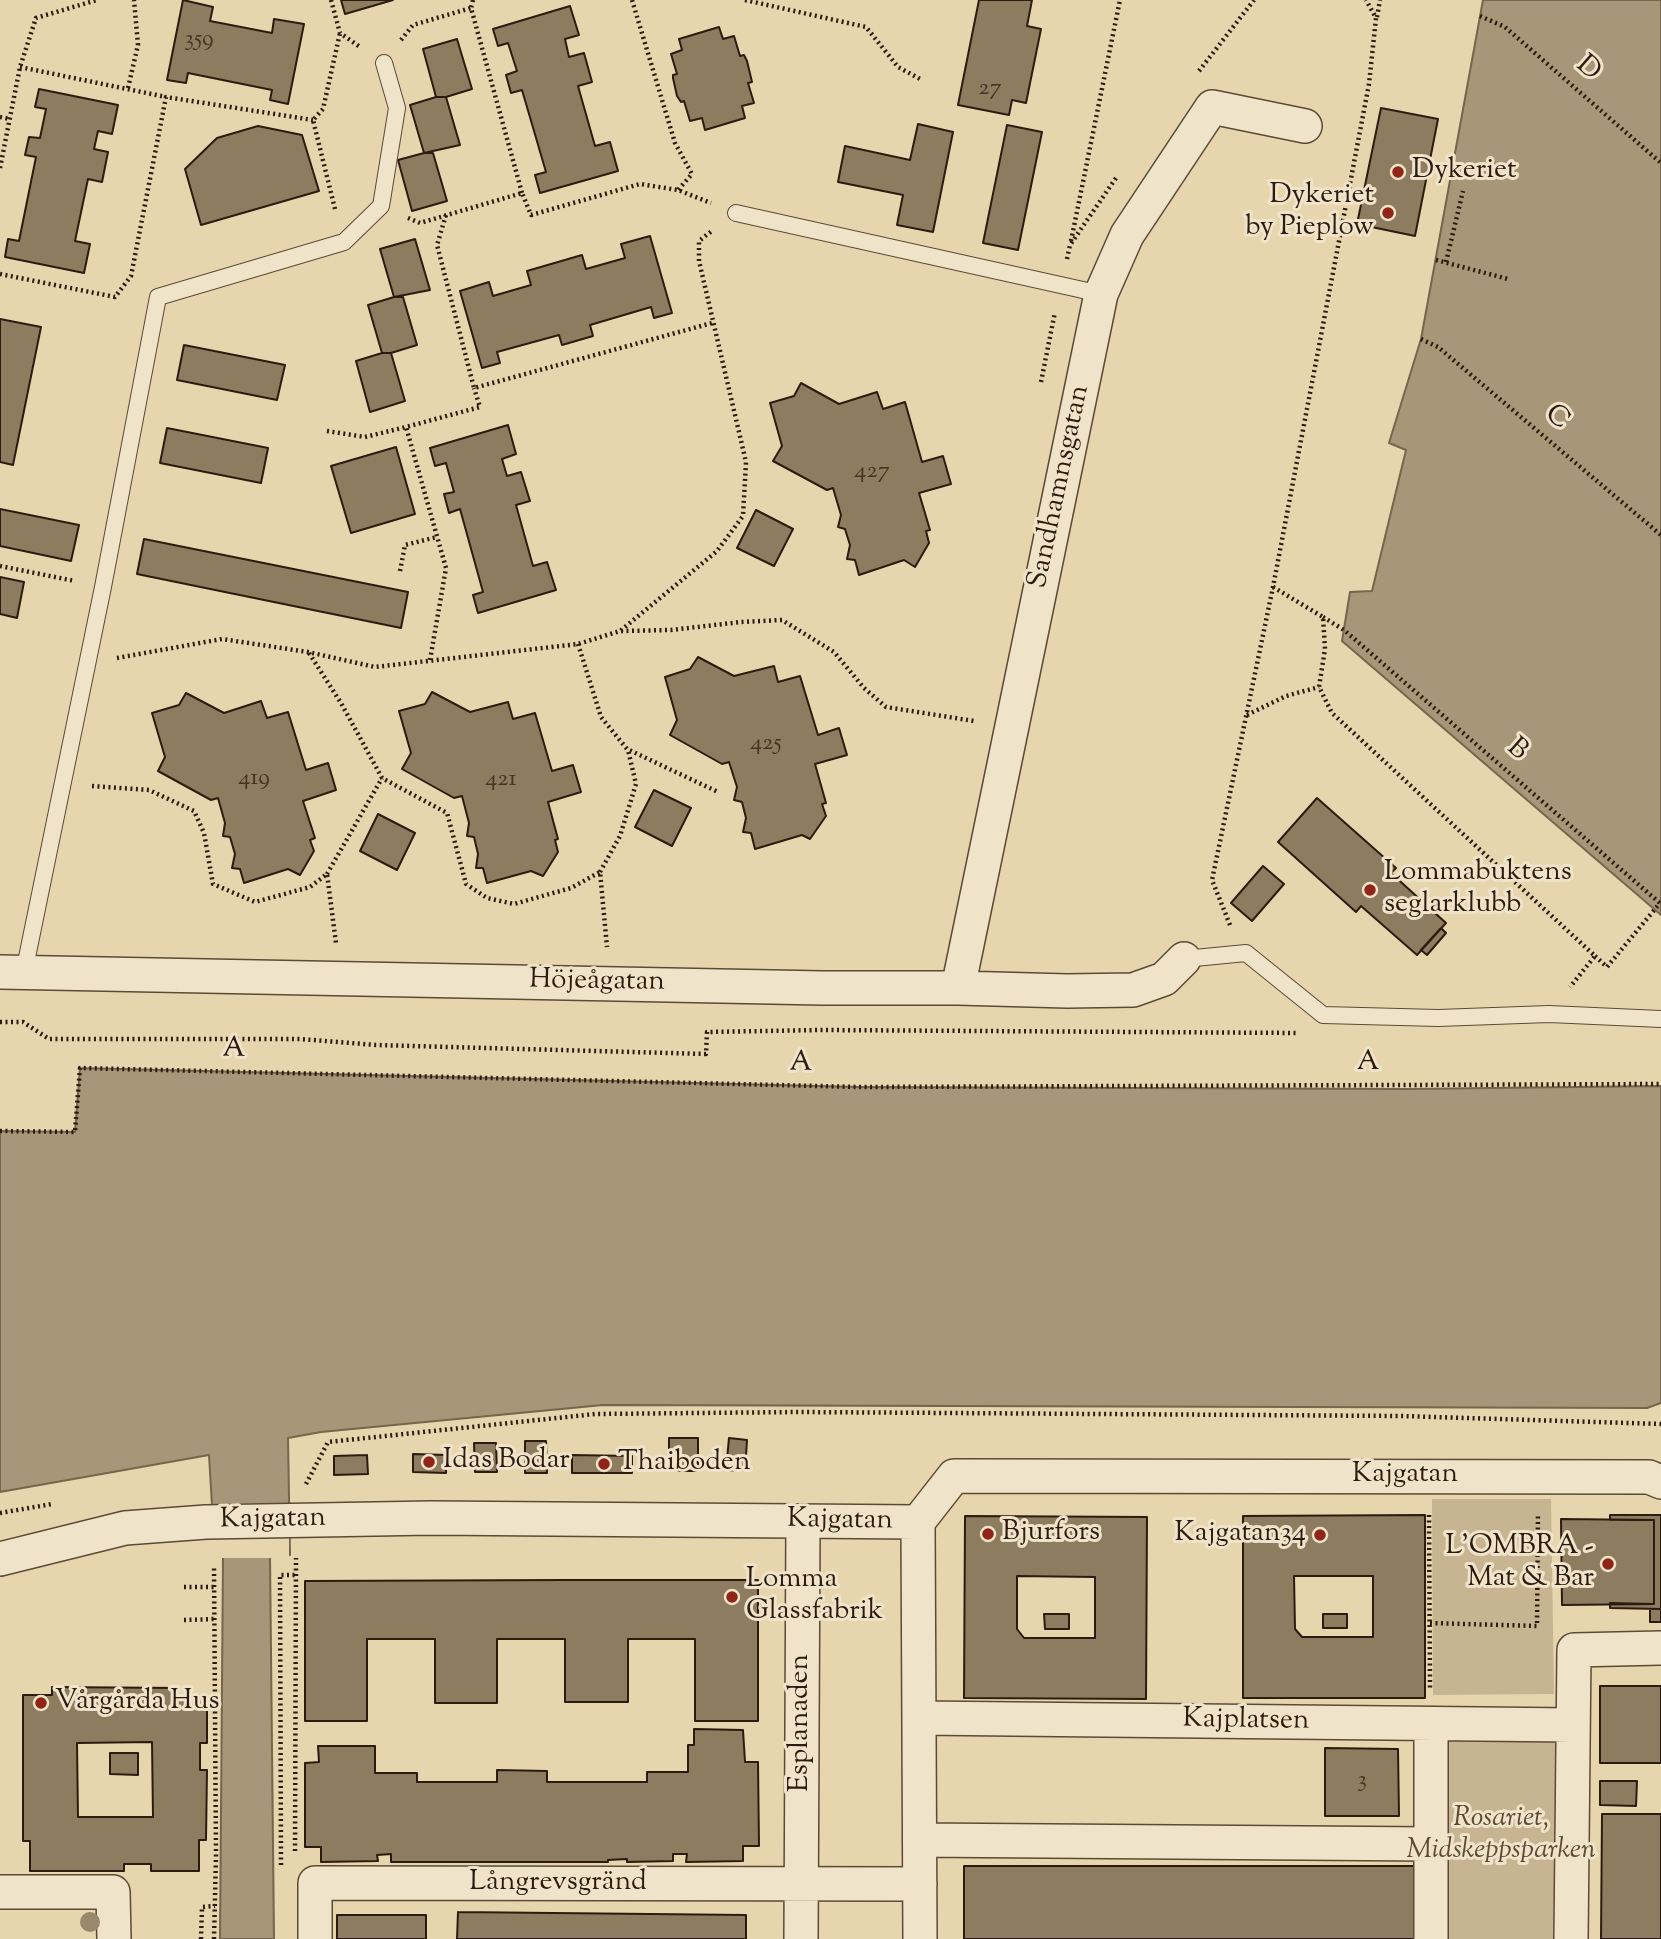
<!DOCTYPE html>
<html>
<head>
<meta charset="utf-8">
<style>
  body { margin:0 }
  canvas { display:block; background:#e6d5ad }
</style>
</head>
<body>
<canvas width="1661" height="1939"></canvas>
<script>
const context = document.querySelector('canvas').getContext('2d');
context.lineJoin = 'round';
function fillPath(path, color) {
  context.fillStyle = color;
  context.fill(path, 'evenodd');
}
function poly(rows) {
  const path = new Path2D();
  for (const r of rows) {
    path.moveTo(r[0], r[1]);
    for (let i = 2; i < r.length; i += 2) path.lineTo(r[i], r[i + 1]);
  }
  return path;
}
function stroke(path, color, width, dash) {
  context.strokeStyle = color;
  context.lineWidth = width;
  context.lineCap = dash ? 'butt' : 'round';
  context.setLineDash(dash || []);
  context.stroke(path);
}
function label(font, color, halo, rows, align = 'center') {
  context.font = font + ' "Sorts Mill Goudy",serif';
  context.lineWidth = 6;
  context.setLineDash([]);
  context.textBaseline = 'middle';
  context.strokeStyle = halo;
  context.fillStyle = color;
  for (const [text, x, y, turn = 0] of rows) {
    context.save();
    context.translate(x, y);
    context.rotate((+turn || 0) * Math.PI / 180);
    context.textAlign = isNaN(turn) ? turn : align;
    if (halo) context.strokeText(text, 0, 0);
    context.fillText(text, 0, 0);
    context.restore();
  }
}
const green = poly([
  [1432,1499,1551,1499,1554,1694,1433,1695],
  [1446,1733,1555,1733,1555,1939,1446,1939]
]);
const water = poly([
  [1483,0,1661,0,1661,915,1342,641,1350,592,1372,591,1406,450,1389,443,1421,339,1483,0],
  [80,1068,859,1087,1407,1089,1661,1086,1661,1403,1647,1408,603,1405,321,1432,288,1438,290,1555,270,1556,274,1939,220,1939,223,1557,215,1556,209,1455,0,1492,0,1131,75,1132,80,1068]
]);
const pier = poly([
  [289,1503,289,1558,211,1558,208,1504]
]);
const building = poly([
  [183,0,213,7,210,21,272,33,274,19,304,24,288,104,270,100,272,90,188,73,186,83,167,80,183,0],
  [341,0,393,0,345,14,341,0],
  [979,0,1032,0,1027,26,1041,29,1026,103,1012,100,1009,115,958,105,979,0],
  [570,6,579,35,565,39,569,57,584,53,592,82,578,86,595,146,610,142,618,171,540,193,535,175,546,172,522,90,511,93,506,75,517,71,508,43,498,46,493,29,570,6],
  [719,27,723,39,734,36,740,56,744,55,747,61,752,82,748,83,754,103,742,106,745,118,705,130,702,118,690,121,684,101,681,102,677,96,673,78,673,75,677,74,671,54,682,50,679,39,719,27],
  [457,39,472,89,446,97,436,97,423,49,457,39],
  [39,89,118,105,112,134,98,131,94,149,108,152,102,182,88,179,75,241,90,244,84,273,5,257,8,239,19,241,36,157,25,155,29,137,40,138,46,109,35,107,39,89],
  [436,97,446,97,460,145,424,153,410,105,436,97],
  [1381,108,1438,119,1415,236,1357,224,1381,108],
  [918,124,953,132,933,232,897,225,903,195,838,182,845,146,910,160,918,124],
  [1007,125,1042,132,1018,250,983,243,1007,125],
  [258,126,302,135,319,191,201,225,185,169,217,138,258,126],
  [424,153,433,153,447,201,412,211,398,160,424,153],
  [650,236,672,313,654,318,651,307,590,325,593,336,562,345,559,335,497,352,500,363,482,368,460,291,489,282,493,296,531,285,527,271,582,255,586,269,625,258,621,244,650,236],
  [415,239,430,290,394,297,380,249,415,239],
  [394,297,403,297,417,345,391,353,382,353,368,305,394,297],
  [0,319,41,327,13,465,0,462,0,319],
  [184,345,285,365,277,400,177,380,184,345],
  [382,353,391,353,405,401,370,412,356,361,382,353],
  [801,383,839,404,877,392,883,409,905,402,922,462,943,456,951,484,919,493,930,530,926,531,929,543,915,567,904,560,859,575,855,560,847,559,850,545,845,529,838,527,841,515,833,488,827,490,773,461,782,446,770,403,794,396,801,383],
  [508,425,516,454,502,459,507,476,521,472,530,501,516,505,533,566,547,562,556,590,478,613,473,595,483,592,460,509,449,513,444,494,454,492,446,463,435,466,430,448,508,425],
  [167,428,268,448,261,483,160,463,167,428],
  [396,447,415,514,351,533,331,466,396,447],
  [0,509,79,525,71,561,0,546,0,509],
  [756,510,793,529,774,566,737,548,756,510],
  [144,539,408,592,401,628,137,574,144,539],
  [0,577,24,582,17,618,0,614,0,577],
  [698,657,734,676,774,666,778,682,800,676,818,735,839,728,847,755,815,764,826,803,822,804,826,816,810,839,802,835,755,849,751,833,743,832,746,818,742,802,734,800,737,787,729,762,722,764,670,735,677,720,665,677,690,669,698,657],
  [432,692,470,712,508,702,513,719,535,713,552,771,573,765,581,792,548,802,558,839,555,840,558,852,543,876,531,871,487,883,483,868,476,868,478,854,474,837,467,836,469,823,462,796,454,798,402,769,411,753,399,711,425,704,432,692],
  [186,693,224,713,261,701,267,718,288,712,306,770,328,763,336,790,303,801,315,838,310,840,314,851,300,875,288,869,244,883,240,869,232,868,235,854,230,837,223,836,225,823,218,798,211,800,158,771,165,757,152,713,179,705,186,693],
  [654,790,691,808,672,846,635,827,654,790],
  [1317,798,1396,868,1391,873,1446,923,1417,955,1361,906,1356,912,1278,842,1317,798],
  [378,814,415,833,397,870,360,851,378,814],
  [1263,866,1284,884,1252,921,1231,903,1263,866],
  [1441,928,1446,933,1427,955,1421,950,1441,928],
  [669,1438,698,1438,698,1471,669,1471,669,1438],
  [729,1438,747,1440,745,1471,726,1470,729,1438],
  [525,1441,546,1441,547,1473,525,1473,525,1441],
  [474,1443,496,1443,497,1472,475,1472,474,1443],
  [413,1454,446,1455,446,1473,413,1472,413,1454],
  [367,1455,368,1474,334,1475,334,1456,367,1455],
  [572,1455,632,1456,632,1473,572,1473,572,1455],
  [1425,1515,1425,1698,1243,1698,1243,1516,1425,1515],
  [1294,1576,1373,1576,1373,1637,1302,1637,1295,1629,1294,1576],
  [1610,1515,1661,1515,1661,1609,1610,1608,1610,1603,1654,1604,1654,1520,1610,1520,1610,1515],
  [965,1516,1147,1517,1146,1699,964,1698,965,1516],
  [1017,1576,1095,1577,1095,1638,1024,1638,1017,1629,1017,1576],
  [1561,1519,1654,1520,1654,1604,1562,1605,1561,1519],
  [565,1580,758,1580,758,1721,695,1721,695,1639,628,1639,628,1702,565,1702,565,1639,497,1639,497,1703,435,1703,435,1639,367,1639,367,1721,305,1721,305,1581,565,1580],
  [1650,1609,1661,1609,1661,1622,1650,1622,1650,1609],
  [1044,1614,1069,1614,1069,1629,1045,1629,1044,1614],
  [1323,1614,1347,1614,1347,1628,1323,1628,1323,1614],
  [1600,1686,1661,1686,1661,1763,1600,1763,1600,1686],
  [52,1687,178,1688,177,1695,207,1695,207,1743,200,1743,200,1770,207,1770,206,1840,199,1840,199,1871,151,1871,151,1864,124,1864,124,1871,30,1871,30,1841,23,1841,23,1695,52,1695,52,1687],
  [152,1742,153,1817,78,1817,77,1743,152,1742],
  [694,1729,743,1730,745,1762,758,1762,759,1846,743,1846,743,1861,686,1862,687,1854,673,1854,673,1861,627,1862,627,1859,608,1860,608,1862,391,1862,391,1854,377,1855,378,1861,321,1862,321,1847,305,1847,305,1763,319,1762,318,1746,375,1746,375,1773,417,1773,417,1782,497,1782,497,1770,547,1771,547,1782,647,1782,647,1772,688,1772,688,1745,694,1745,694,1729],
  [1325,1748,1398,1749,1399,1816,1325,1816,1325,1748],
  [110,1753,138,1753,138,1775,110,1774,110,1753],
  [1600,1781,1637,1781,1636,1806,1600,1805,1600,1781],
  [1602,1814,1661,1814,1661,1939,1601,1939,1602,1814],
  [964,1866,1417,1866,1417,1939,964,1939,964,1866],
  [458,1912,746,1915,746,1939,457,1939,458,1912],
  [337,1915,426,1915,426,1939,337,1939,337,1915]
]);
const path = poly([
  [331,0,340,33,360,47],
  [473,0,471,8,522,193],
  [632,0,675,143,692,174,678,190],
  [745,0,866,27,898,67,922,80],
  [1480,16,1505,27,1661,163],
  [1377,17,1380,0],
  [401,40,413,25,471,8],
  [20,67,166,97],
  [1199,71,1254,0],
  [128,88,138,45,134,0],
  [0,117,10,119],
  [0,168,20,67,36,18,97,0],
  [335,209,313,120,323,109,340,33],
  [446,215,437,245,474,388,712,323],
  [408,218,420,223,522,193,531,215,640,184,678,190,711,203],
  [1071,241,1120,0],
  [1067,259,1070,245,1116,178],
  [1436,260,1508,279],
  [1446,262,1463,191],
  [0,274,115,297,131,276,166,97,313,120],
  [1421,339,1438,347,1661,535],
  [1041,382,1055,312],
  [327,431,365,437,406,427],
  [0,566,75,581],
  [400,571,405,545,437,537],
  [1273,587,1323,617,1325,649,1319,687,1332,713,1595,956,1570,987],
  [1323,617,1344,630,1661,904],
  [621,631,671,630,741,622,782,620,834,652,864,688,886,707,974,721],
  [578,644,601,717,627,749,718,792],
  [309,653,341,703,382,778,447,813,466,884,487,898,514,904,571,888,600,872,607,947],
  [117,658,222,639,308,652,375,667,578,644,620,631,717,551,743,516,746,462,699,261,699,241,713,230],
  [430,660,446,568,406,427,480,407,474,388],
  [1247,715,1286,696,1319,687],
  [92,786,149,790,194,811,204,833,213,884,255,902,310,887,327,874,336,943],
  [600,872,620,836,636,784,628,750],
  [327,874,382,778],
  [1230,925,1212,880,1273,587,1369,84,1376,18,1366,0],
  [1595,956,1607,967,1660,903],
  [0,1022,23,1022,49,1039,300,1039,376,1045,706,1054,707,1032,822,1030,1299,1033],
  [0,1131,75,1132,80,1068,859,1087,1661,1084],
  [306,1484,328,1442,595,1414,799,1412,1402,1416,1661,1424],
  [0,1513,52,1504],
  [1429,1515,1430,1688],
  [184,1587,214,1587],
  [184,1620,215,1619],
  [1430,1623,1537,1626,1538,1514],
  [295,1851,296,1558],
  [281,1865,280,1575,296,1575],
  [201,1939,202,1907,215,1906],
  [214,1939,216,1855,214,1565]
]);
const service = poly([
  [736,213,1101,294],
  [1184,959,1246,953,1323,1015,1438,1018,1549,1014,1661,1019],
  [24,972,103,587,158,297,344,242,381,206,397,108,384,63]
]);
const minor = poly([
  [0,972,823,988,958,988,1067,991,1133,990,1164,979,1184,959],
  [958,988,1101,294,1127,235,1212,107,1305,126],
  [918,1522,920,1939],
  [0,1559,125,1528,206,1522,431,1518,918,1522,954,1476,1649,1477,1661,1482],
  [920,1718,1573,1725],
  [920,1840,1430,1844],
  [0,1892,113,1892,114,1939],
  [315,1939,315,1883,920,1884],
  [801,1939,803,1521],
  [1431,1939,1431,1724],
  [1571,1939,1574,1650,1661,1648]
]);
const trees = [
  [90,1922]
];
const markers = [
  [1398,172,7,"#8f2418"],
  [1388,213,7,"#8f2418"],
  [1370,890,7,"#8f2418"],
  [429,1462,7,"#8f2418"],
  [604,1464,7,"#8f2418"],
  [988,1534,7,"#8f2418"],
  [1320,1535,7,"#8f2418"],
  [1608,1564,7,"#8f2418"],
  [732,1597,7,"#8f2418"],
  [41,1703,7,"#8f2418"]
];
const numberNames = [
  ["359",199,41],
  ["27",990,90],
  ["427",872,473],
  ["425",766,745],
  ["419",254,780],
  ["421",501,781],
  ["3",1362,1782]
];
const streetNames = [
  ["D",1587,70,41],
  ["C",1556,419,40],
  ["Sandhamnsgatan",1061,487,-78],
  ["B",1516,751,41],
  ["Höjeågatan",597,983,1],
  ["A",234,1051,1],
  ["A",1368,1064],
  ["A",801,1065,1],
  ["Kajgatan",1405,1476],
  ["Kajgatan",273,1521,-1],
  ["Kajgatan",840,1522,1],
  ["Kajplatsen",1246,1722,1],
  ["Esplanaden",802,1723,-90],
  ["Långrevsgränd",558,1884]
];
const poiNames = [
  ["Dykeriet",1412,172],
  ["Dykeriet",1374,197,"right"],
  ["by Pieplow",1374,229,"right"],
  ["Lommabuktens",1384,874],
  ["seglarklubb",1384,906],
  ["Idas Bodar",443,1462],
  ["Thaiboden",618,1464],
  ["Bjurfors",1002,1534],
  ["Kajgatan34",1306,1535,"right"],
  ["L'OMBRA -",1594,1548,"right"],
  ["Mat & Bar",1594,1580,"right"],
  ["Lomma",746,1581],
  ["Glassfabrik",746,1613],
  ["Vårgårda Hus",55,1703]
];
const parkNames = [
  ["Rosariet,",1501,1820],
  ["Midskeppsparken",1501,1852]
];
fillPath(green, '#c7b592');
fillPath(water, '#a79677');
stroke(water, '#77654d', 2);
fillPath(pier, '#e6d5ad');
fillPath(building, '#8e7c61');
stroke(building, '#2e1b0f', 2);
stroke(service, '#5c4a36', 18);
stroke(minor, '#5c4a36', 36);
stroke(path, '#2e1b0f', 4.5, [2, 3.5]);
stroke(service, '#efe4ca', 16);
stroke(minor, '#efe4ca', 33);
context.fillStyle = '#9a886c';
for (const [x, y] of trees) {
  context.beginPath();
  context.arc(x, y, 10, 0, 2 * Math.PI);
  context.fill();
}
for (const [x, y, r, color] of markers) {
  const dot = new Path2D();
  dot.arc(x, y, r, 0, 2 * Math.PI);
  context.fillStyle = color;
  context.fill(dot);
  stroke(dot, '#efe4ca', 2.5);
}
label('24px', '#463324', null, numberNames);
label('28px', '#2e1b0f', '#efe4ca', streetNames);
label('28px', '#2e1b0f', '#efe4ca', poiNames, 'left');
label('italic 28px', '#5c4936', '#efe4ca', parkNames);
</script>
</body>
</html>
